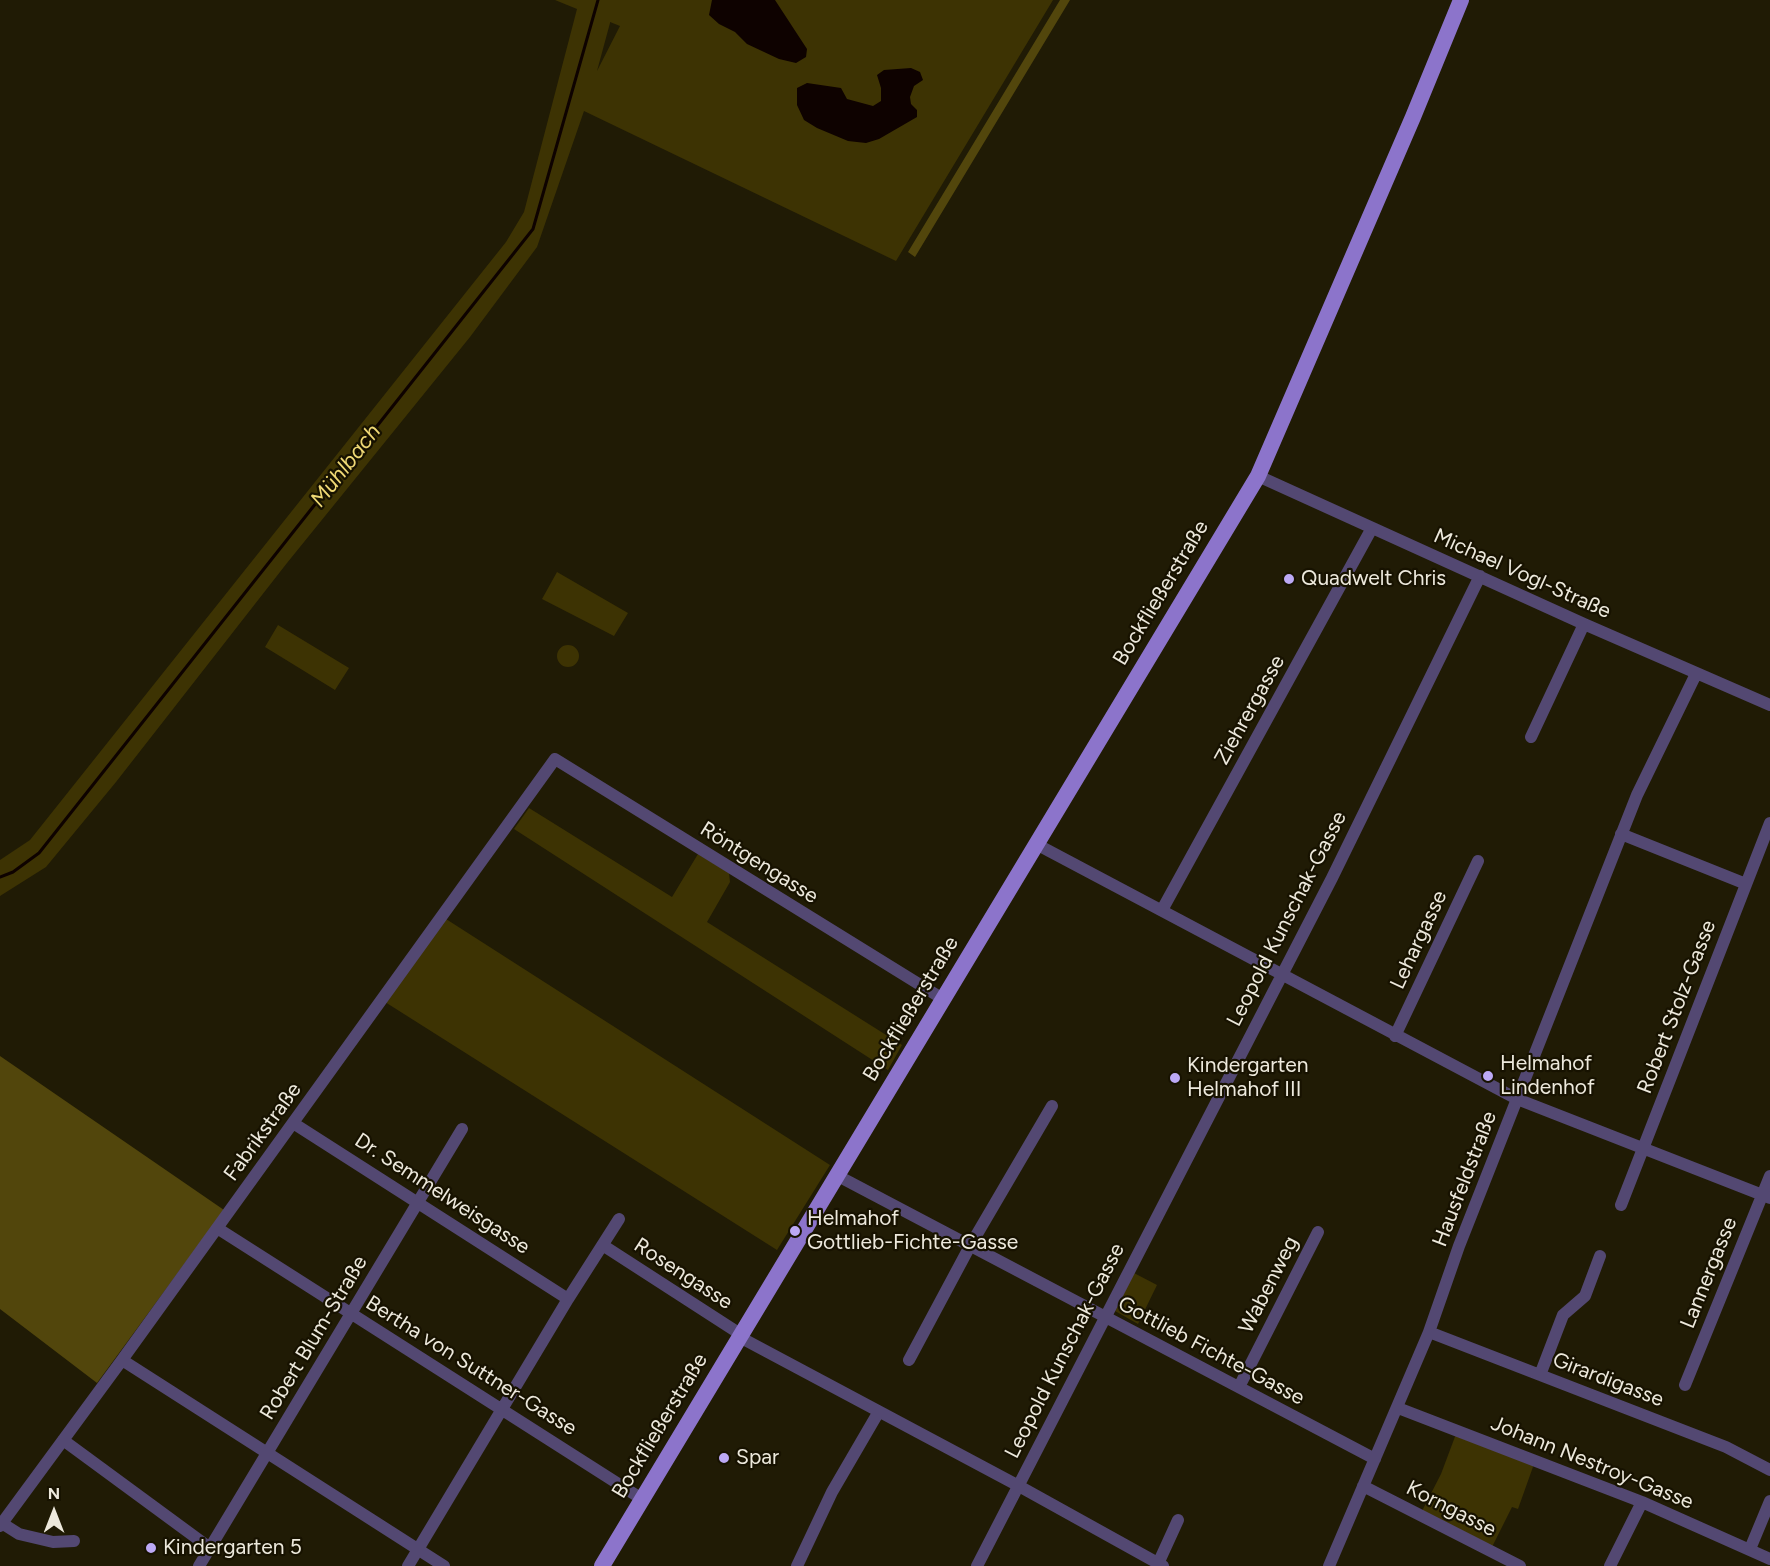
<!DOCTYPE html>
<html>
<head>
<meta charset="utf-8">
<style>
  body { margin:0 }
  #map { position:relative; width:1770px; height:1566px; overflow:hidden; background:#201b05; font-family:Figtree,sans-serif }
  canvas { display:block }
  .north { position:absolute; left:24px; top:1482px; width:60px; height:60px; -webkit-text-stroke:4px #171200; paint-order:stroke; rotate:0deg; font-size:16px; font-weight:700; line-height:24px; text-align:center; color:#ede9dc }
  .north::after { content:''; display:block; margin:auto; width:21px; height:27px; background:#ede9dc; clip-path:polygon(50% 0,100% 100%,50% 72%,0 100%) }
</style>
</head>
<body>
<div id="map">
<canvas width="1770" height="1566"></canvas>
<div class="north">N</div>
</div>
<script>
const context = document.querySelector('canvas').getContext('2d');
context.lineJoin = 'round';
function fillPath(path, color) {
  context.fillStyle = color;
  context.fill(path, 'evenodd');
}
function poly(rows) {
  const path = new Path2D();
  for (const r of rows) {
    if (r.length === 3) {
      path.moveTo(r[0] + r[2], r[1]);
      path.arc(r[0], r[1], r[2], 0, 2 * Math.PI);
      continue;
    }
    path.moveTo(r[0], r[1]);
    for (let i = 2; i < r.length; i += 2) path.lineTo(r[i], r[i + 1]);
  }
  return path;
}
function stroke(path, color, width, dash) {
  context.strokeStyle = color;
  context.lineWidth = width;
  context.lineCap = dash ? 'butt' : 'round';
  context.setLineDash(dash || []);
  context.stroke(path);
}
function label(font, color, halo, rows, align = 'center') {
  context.font = font + ' Figtree,sans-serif';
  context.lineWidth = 4.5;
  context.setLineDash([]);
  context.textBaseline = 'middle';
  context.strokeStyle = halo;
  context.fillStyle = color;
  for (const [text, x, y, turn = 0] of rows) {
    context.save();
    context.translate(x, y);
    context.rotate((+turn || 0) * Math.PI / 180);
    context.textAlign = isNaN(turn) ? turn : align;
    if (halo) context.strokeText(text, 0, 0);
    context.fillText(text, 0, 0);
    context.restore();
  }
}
const green = poly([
  [555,0,1053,0,896,261,584,111,537,247,470,337,287,563,116,782,46,867,0,896,0,860,30,840,506,242,524,212,577,9],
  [610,22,620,26,597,71,610,23],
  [557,572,628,613,614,636,542,599],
  [278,625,349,668,335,690,265,647],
  [568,656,11],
  [529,808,672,897,698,854,729,873,730,882,707,922,902,1045,888,1070,514,829],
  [446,919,830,1165,777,1250,385,1002],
  [1134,1273,1157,1285,1138,1324,1115,1311],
  [1456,1434,1534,1464,1518,1509,1512,1507,1492,1547,1422,1511,1441,1474]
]);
const forest = poly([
  [1060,0,1070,0,915,257,908,252],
  [0,1056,224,1210,97,1383,0,1309]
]);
const water = poly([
  [712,0,775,0,807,49,806,57,796,63,779,59,747,44,735,32,719,24,709,15],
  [911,68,920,72,923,80,914,86,910,97,911,104,917,110,917,117,879,139,866,143,848,141,817,128,804,120,797,105,797,88,807,83,841,88,847,99,873,106,881,101,881,88,877,75,884,70]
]);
const stream = poly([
  [0,877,13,872,39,853,533,229,598,0]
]);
const minor = poly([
  [1258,476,1584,624,1770,705],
  [1531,737,1584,624],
  [1621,834,1746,884],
  [1036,844,1517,1099,1770,1198],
  [1162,910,1372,528],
  [1395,1036,1478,861],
  [293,1123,568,1299],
  [838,1176,1375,1459],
  [1621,1205,1770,823],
  [217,1228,642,1499],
  [604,1246,734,1330,747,1341,1017,1485,1163,1566],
  [1429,1332,1726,1447,1770,1470],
  [122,1360,444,1566],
  [909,1360,970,1246,1052,1106],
  [1540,1375,1563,1315,1585,1296,1600,1256],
  [1685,1385,1770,1176],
  [1239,1387,1318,1232],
  [1398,1408,1642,1502,1770,1559],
  [63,1440,210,1548],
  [1363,1486,1520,1566],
  [0,1522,19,1534,53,1542,74,1541],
  [0,1526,122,1360,555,759,943,999],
  [1750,1549,1770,1501],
  [199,1566,462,1129],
  [408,1566,568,1299,619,1219],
  [797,1566,832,1492,878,1413],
  [977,1566,1332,878,1480,576],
  [1157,1566,1178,1520],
  [1329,1566,1429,1332,1459,1246,1637,795,1696,674],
  [1610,1566,1642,1502]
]);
const major = poly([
  [602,1566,1258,476,1413,117,1461,0]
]);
const markers = [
  [1289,579,6,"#bca9f5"],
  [1488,1076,6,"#bca9f5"],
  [1175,1078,6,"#bca9f5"],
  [795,1231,6,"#bca9f5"],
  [724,1458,6,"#bca9f5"],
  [151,1548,6,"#bca9f5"]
];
const streetNames = [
  ["Michael Vogl-Straße",1522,574,24],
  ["Bockfließerstraße",1161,593,-59],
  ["Ziehrergasse",1250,710,-61],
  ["Röntgengasse",759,863,32],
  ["Leopold Kunschak-Gasse",1287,919,-63],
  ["Lehargasse",1419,940,-65],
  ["Robert Stolz-Gasse",1677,1007,-69],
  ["Bockfließerstraße",911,1009,-59],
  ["Fabrikstraße",263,1132,-54],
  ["Hausfeldstraße",1465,1179,-69],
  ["Dr. Semmelweisgasse",442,1194,33],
  ["Lannergasse",1709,1273,-68],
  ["Rosengasse",683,1274,33],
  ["Wabenweg",1269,1285,-63],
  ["Robert Blum-Straße",314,1338,-59],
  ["Leopold Kunschak-Gasse",1065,1351,-63],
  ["Gottlieb Fichte-Gasse",1211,1351,28],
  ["Bertha von Suttner-Gasse",471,1366,32],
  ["Girardigasse",1608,1380,21],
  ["Bockfließerstraße",660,1426,-59],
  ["Johann Nestroy-Gasse",1592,1463,22],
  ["Korngasse",1451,1509,27]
];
const poiNames = [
  ["Quadwelt Chris",1301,579],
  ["Helmahof",1500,1064],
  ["Lindenhof",1500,1088],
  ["Kindergarten",1187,1066],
  ["Helmahof III",1187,1090],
  ["Helmahof",807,1219],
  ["Gottlieb-Fichte-Gasse",807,1243],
  ["Spar",736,1458],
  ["Kindergarten 5",163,1548]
];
const waterNames = [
  ["Mühlbach",346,466,-52]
];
fillPath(green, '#3d3303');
fillPath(forest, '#52460c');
fillPath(water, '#0e0200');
stroke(stream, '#0e0200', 3);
stroke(minor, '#534872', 12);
stroke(major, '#8c74cb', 16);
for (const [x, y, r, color] of markers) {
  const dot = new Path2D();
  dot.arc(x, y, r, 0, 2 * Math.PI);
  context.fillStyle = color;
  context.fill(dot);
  stroke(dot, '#171200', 2);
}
label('21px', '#ede9dc', '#171200', streetNames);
label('21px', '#ede9dc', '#171200', poiNames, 'left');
label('italic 22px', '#efd874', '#171200', waterNames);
</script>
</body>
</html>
